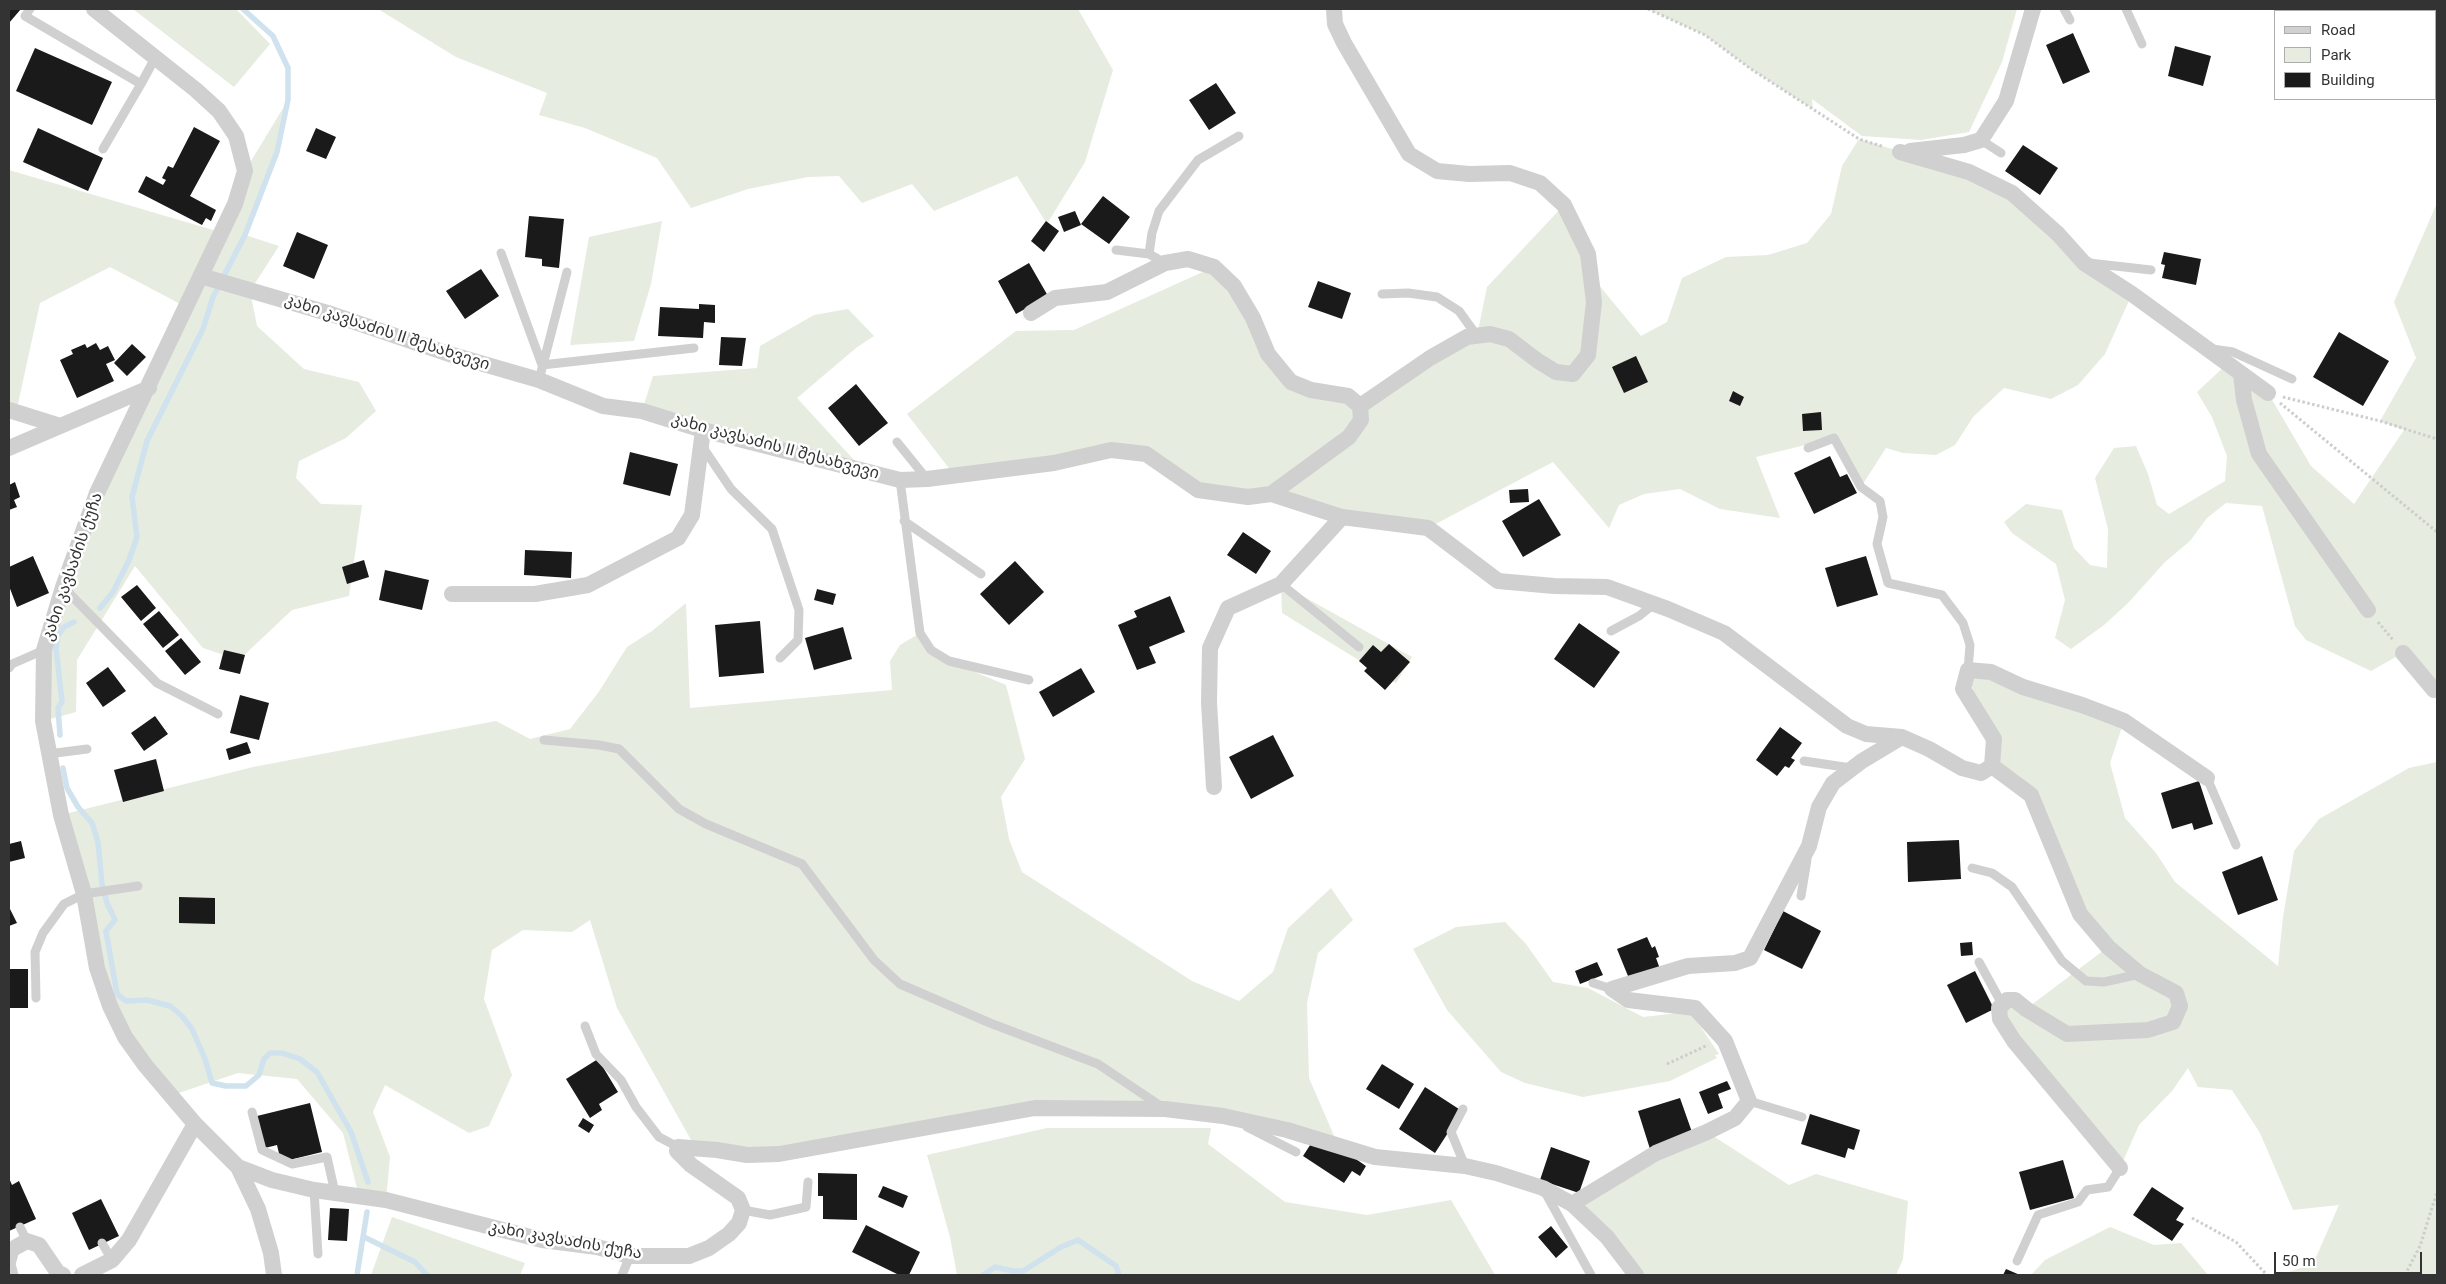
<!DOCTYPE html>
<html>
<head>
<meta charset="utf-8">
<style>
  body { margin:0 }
  #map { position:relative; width:2446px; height:1284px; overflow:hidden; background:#fff; font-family:Roboto,sans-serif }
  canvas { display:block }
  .frame { position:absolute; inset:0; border:10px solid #333; pointer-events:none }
  .legend { position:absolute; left:2274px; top:10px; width:162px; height:90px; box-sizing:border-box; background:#fff; border:1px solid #adadad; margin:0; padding:6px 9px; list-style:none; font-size:15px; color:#333 }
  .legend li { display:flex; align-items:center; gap:10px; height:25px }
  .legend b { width:25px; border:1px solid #adadad }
  .scale { position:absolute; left:2274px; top:1252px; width:148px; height:22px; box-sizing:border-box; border:2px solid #333; border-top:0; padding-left:6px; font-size:15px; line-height:18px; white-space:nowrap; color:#333; -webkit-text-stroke:4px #fff; paint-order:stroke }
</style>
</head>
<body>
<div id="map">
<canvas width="2446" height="1284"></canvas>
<div class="frame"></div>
<ul class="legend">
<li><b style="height:6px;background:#d0d0d0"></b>Road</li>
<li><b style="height:14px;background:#e6ecdf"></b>Park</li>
<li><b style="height:14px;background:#1a1a1a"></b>Building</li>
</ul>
<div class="scale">50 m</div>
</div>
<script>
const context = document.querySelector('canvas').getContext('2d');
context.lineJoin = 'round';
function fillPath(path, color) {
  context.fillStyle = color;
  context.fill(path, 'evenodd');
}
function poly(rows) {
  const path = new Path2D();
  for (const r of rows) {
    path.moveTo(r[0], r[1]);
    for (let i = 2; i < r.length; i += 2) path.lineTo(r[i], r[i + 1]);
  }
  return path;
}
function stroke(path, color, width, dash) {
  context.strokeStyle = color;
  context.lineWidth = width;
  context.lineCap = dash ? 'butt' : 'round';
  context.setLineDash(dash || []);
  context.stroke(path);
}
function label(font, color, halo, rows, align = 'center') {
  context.font = font + ' Roboto,"Noto Sans Georgian",sans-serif';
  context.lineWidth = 5;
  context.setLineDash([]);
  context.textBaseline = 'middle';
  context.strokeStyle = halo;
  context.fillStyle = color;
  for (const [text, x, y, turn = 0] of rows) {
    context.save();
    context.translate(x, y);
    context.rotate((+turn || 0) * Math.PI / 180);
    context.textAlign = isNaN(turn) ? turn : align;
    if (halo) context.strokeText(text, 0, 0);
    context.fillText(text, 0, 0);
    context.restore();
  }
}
const green = poly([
  [133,9,236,9,270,44,234,87],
  [378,9,1078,9,1113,70,1085,162,1047,224,1017,176,934,211,912,184,862,203,839,176,808,177,748,189,691,208,657,158,585,128,539,115,547,93,456,57],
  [1648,9,2017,9,2002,62,1969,132,1921,140,1862,136,1812,99,1813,109,1751,69,1705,35],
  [288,100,277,152,245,235,279,246,250,291,257,326,304,369,359,382,376,411,346,438,299,461,296,478,321,504,362,505,349,596,292,610,239,660,203,648,135,566,77,660,76,712,43,721,42,688,63,586,186,307,110,267,40,303,16,413,9,410,9,170,220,232,245,171],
  [1859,139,1969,172,2058,234,2132,294,2105,354,2078,385,2051,399,2004,388,1973,417,1955,445,1936,455,1903,453,1886,448,1861,487,1834,438,1756,457,1780,518,1720,509,1680,489,1644,494,1619,505,1609,528,1553,462,1428,528,1271,494,1198,490,1146,454,955,476,907,414,1016,331,1074,330,1214,267,1291,382,1360,406,1477,336,1487,287,1564,205,1593,278,1641,336,1667,322,1682,278,1726,257,1768,255,1807,243,1831,214,1842,166],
  [2437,203,2437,695,2403,653,2371,671,2306,640,2295,626,2262,506,2226,503,2207,518,2190,541,2165,562,2128,603,2104,625,2071,649,2055,638,2065,600,2056,564,2012,533,2004,522,2026,504,2062,510,2074,548,2090,565,2107,568,2108,529,2095,478,2114,448,2136,446,2148,474,2157,505,2169,514,2225,481,2227,456,2212,417,2197,392,2227,364,2268,393,2311,466,2354,504,2404,430,2380,421,2416,358,2394,302],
  [662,221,651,284,634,341,570,345,589,237],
  [848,309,874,336,856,348,797,398,864,471,642,411,653,376,757,368,760,346,814,315],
  [1281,584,1412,657,1396,683,1282,613],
  [686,603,690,708,892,690,890,661,900,645,920,633,949,661,1006,685,1025,759,1001,797,1009,839,1022,872,1192,981,1239,1001,1273,972,1288,928,1331,888,1353,920,1318,953,1307,1003,1309,1078,1338,1145,1253,1122,1035,1108,779,1154,695,1147,617,1008,590,920,572,932,523,930,492,950,484,999,512,1075,489,1126,469,1133,385,1085,373,1112,390,1157,386,1200,359,1196,343,1133,297,1079,238,1073,170,1096,125,1037,61,815,253,767,496,721,530,739,570,729,598,693,627,647,652,631],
  [1968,670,2124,721,2110,763,2125,818,2156,853,2175,882,2278,966,2283,917,2294,851,2319,819,2409,768,2437,762,2437,1275,2279,1275,2313,1264,2339,1205,2293,1210,2260,1133,2232,1090,2198,1087,2188,1068,2172,1091,2139,1125,2120,1168,2000,1019,2007,1000,2026,1009,2108,947,2080,914,2031,795,1992,766],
  [1505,922,1526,944,1553,982,1588,988,1643,1017,1687,1012,1692,1014,1719,1054,1715,1055,1717,1058,1670,1081,1583,1097,1525,1083,1501,1072,1447,1010,1413,949,1456,927],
  [1047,1128,1211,1128,1208,1144,1285,1202,1367,1215,1451,1200,1495,1275,957,1275,950,1237,927,1155],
  [1707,1132,1789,1185,1816,1174,1908,1201,1903,1259,1896,1275,1636,1275,1572,1204],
  [392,1217,525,1263,520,1275,371,1275],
  [2110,1227,2154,1245,2181,1243,2208,1275,2031,1275,2045,1260]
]);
const stream = poly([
  [100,608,113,592,129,560,137,537,132,497,147,441,203,329,213,297,245,235,277,152,288,100,288,68,273,36,243,9],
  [60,735,58,708,62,702,56,648,58,635,64,627,74,622],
  [63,768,67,788,78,807,92,823,98,842,102,884,107,903,115,920,106,931,117,994,126,1001,147,1000,170,1006,182,1016,192,1029,205,1059,212,1083,226,1086,246,1086,259,1075,264,1059,270,1053,282,1053,300,1059,317,1072,351,1132,368,1182],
  [364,1237,415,1262,427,1275],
  [357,1275,367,1212],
  [983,1275,995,1267,1013,1271,1023,1271,1061,1247,1078,1240,1116,1266,1119,1275]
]);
const building = poly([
  [9,9,21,9,9,23],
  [2391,9,2421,9,2419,11,2394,11],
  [2073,33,2090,72,2063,84,2046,45],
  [2175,46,2211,56,2203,86,2168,76],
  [35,48,112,82,92,125,16,91],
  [1216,83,1236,113,1209,130,1189,100],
  [194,127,220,141,190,196,216,210,211,221,206,218,202,225,138,192,146,176,163,185,166,180,162,178,168,166,173,168],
  [38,128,103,158,88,191,23,162],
  [316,128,336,137,326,159,306,151],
  [2023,145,2058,168,2040,195,2005,171],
  [1103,196,1130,217,1109,244,1081,224],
  [1075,211,1081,225,1064,232,1058,217],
  [529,216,564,219,559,268,542,266,542,259,525,257],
  [1046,221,1059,231,1044,252,1031,241],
  [297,232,328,245,314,279,283,266],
  [2164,252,2201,259,2196,285,2162,278,2165,265,2161,264],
  [1029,263,1048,296,1016,314,998,281],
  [481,269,499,296,465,319,446,291],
  [1318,281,1351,293,1342,319,1308,307],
  [699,304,715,305,715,323,704,322,703,338,658,336,660,307,699,309],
  [2339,332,2389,361,2363,406,2313,377],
  [721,337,746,338,742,366,719,365],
  [96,343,100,350,108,346,115,360,106,364,114,381,77,398,60,360,73,354,71,350,85,344,87,348],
  [132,344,146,357,127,376,114,363],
  [1636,356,1648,382,1624,393,1612,367],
  [856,384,888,423,859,446,828,408],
  [1733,391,1744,397,1740,406,1729,401],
  [1821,412,1822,430,1803,431,1802,414],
  [630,452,678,464,670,496,623,484],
  [1830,456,1840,477,1847,474,1857,493,1814,514,1794,473],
  [15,482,20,497,14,500,17,507,9,510,9,485],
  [1528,489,1529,502,1510,503,1509,490],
  [1539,499,1561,535,1523,557,1502,521],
  [1243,532,1271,551,1256,574,1227,555],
  [525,550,572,552,571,578,524,575],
  [33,556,49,593,17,607,9,586,9,567],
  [1866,556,1878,595,1837,607,1825,568],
  [364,560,369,577,347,584,342,567],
  [1015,561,1044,592,1009,625,980,594],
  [385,570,429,580,422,610,379,600],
  [137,585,156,608,141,621,121,597],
  [817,589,836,594,833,605,814,600],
  [1170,596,1185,632,1149,647,1156,663,1137,670,1118,625,1137,617,1134,611],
  [159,611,179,635,163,648,143,624],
  [760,621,764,673,719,677,715,625],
  [1579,623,1620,652,1594,688,1554,659],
  [843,627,852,659,814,670,805,638],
  [181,638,201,662,185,675,165,651],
  [1389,644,1410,662,1385,690,1364,671,1367,668,1359,661,1373,645,1381,652],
  [224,650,245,655,240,674,219,669],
  [108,667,126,691,103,707,86,683],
  [1081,668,1095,692,1053,717,1039,692],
  [240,695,269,703,259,740,230,733],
  [155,716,168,734,144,751,131,733],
  [1780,727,1802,743,1791,758,1795,760,1789,768,1785,766,1777,776,1756,760],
  [1273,735,1294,776,1251,799,1229,757],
  [247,742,251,753,229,760,226,749],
  [156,759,164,791,123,802,114,770],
  [2199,781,2213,824,2194,830,2192,823,2172,829,2161,793],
  [1959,840,1961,879,1908,882,1907,842],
  [21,841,25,858,9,862,9,844],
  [2262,856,2278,900,2238,915,2222,872],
  [179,897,215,898,215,924,179,923],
  [9,907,17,923,9,926],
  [1783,911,1821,931,1802,969,1764,950],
  [1647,937,1652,948,1655,946,1659,957,1656,958,1660,969,1630,981,1617,949],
  [1972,942,1973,955,1961,956,1960,943],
  [1597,962,1603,975,1580,984,1575,971],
  [9,969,28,969,28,1008,9,1008],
  [1975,971,1994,1009,1966,1023,1947,985],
  [598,1059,618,1092,599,1104,602,1110,590,1118,566,1079],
  [1382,1064,1414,1084,1399,1109,1366,1089],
  [1727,1081,1731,1089,1718,1094,1723,1108,1708,1114,1699,1092],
  [1425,1087,1462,1111,1435,1153,1399,1129],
  [1680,1098,1693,1135,1650,1149,1638,1111],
  [310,1103,322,1152,281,1162,277,1145,265,1148,257,1116],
  [1810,1114,1860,1130,1854,1150,1848,1148,1845,1158,1801,1144],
  [583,1118,594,1125,589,1133,578,1126],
  [1314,1139,1331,1142,1366,1166,1360,1176,1352,1171,1344,1183,1303,1156],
  [1551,1147,1590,1161,1579,1193,1540,1180],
  [2063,1160,2074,1198,2030,1210,2019,1172],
  [818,1173,857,1174,857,1220,823,1219,823,1196,818,1196],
  [9,1178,12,1185,19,1181,36,1219,9,1231],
  [883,1186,908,1196,903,1208,878,1197],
  [2152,1187,2184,1208,2176,1220,2184,1224,2172,1241,2133,1215],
  [101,1199,119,1236,89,1250,72,1213],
  [330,1208,349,1209,347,1241,328,1240],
  [866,1225,920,1252,909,1275,899,1275,852,1252],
  [1551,1226,1568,1247,1556,1258,1538,1237],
  [2006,1269,2020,1275,2003,1275]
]);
const path = poly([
  [1648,9,1705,35,1751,69,1859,139,1884,147],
  [2283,397,2380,421,2437,439],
  [2280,403,2437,532],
  [2378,622,2393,640],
  [1667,1064,1708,1045],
  [2192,1218,2236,1242,2267,1275],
  [2405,1275,2420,1246,2437,1192]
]);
const lane = poly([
  [30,9,25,16,141,84,155,58],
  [2064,9,2070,20],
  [2126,9,2142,44],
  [1981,140,2001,153],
  [103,149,141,84],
  [1116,250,1149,254],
  [501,253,542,365,694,348],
  [1165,263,1149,254,1152,233,1159,211,1198,160,1239,136],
  [2089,263,2151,270],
  [1382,294,1408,293,1437,297,1459,311,1477,336],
  [2212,349,2233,352,2292,379],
  [539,380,567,272],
  [897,442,927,479],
  [702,446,731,489,772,529,799,610,798,640,780,658],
  [1808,448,1834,438,1861,487,1880,501,1883,517,1877,544,1888,583,1942,595,1963,623,1970,645,1968,670],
  [900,480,920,633,931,650,949,661,1029,680],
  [904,521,981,574],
  [1281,584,1359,647],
  [63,587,157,683,218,714],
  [1611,631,1639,616,1654,604],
  [9,668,12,664,44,650],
  [544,740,599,745,619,749,679,809,706,824,802,864,874,960,900,984,990,1023,1098,1064,1162,1107],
  [48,754,87,749],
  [1804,761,1851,768],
  [2207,778,2236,845],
  [1972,868,1992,873,2012,887,2062,961,2086,981,2104,982,2140,974],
  [1801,896,1807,860],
  [1979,962,2002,1004],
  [1593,983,1612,989],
  [36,998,35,952,43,933,64,904,84,894,138,886],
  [585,1026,596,1054,621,1080,636,1107,659,1137,678,1147],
  [1749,1101,1802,1117],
  [1463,1109,1451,1132,1465,1166],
  [252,1112,262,1150,292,1164,327,1157,335,1193],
  [1247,1127,1296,1152],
  [314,1190,318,1254],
  [1545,1192,1591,1275],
  [743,1210,770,1215,806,1207,808,1182],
  [20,1227,27,1241],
  [102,1243,112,1260],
  [2017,1261,2038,1215,2078,1202,2087,1190,2108,1187,2120,1168],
  [14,1275,11,1264,16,1247],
  [622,1275,630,1256]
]);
const street = poly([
  [94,9,196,90,219,111,236,136,245,171,235,204,97,493,63,587,44,650,43,721,61,815,84,894,97,968,110,1006,125,1037,145,1065,195,1124,238,1167,258,1209,271,1253,274,1275],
  [1334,9,1335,24,1344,43,1409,154,1437,171,1469,174,1510,173,1540,183,1564,205,1588,254,1594,302,1588,355,1573,374,1556,372,1538,361,1509,339,1490,334,1467,337,1430,358,1360,406],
  [1910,151,1964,145,1981,140,2006,101,2033,9],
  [1900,152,1969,172,2012,193,2058,234,2084,263,2132,294,2268,393],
  [201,276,331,314,449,354,539,380,603,406,642,411,703,430,900,480,927,479,1054,463,1111,450,1146,454,1198,490,1248,497,1271,494,1342,517,1428,528,1498,581,1554,586,1607,587,1668,609,1724,633,1847,726,1866,734,1902,737,1929,749,1962,768,1981,773,1992,766,1994,739,1963,689,1968,670,1991,672,2023,687,2082,705,2124,721,2207,778],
  [1031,313,1055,298,1107,292,1165,263,1188,259,1214,267,1234,286,1253,318,1268,354,1291,382,1311,390,1348,396,1360,406],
  [2241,374,2244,400,2259,454,2368,610],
  [9,410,60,426],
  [9,448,149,388],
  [1271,494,1349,437,1361,420,1360,406],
  [452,594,535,594,588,585,678,538,692,515,703,430],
  [2403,653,2434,690],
  [1992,766,2031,795,2080,914,2108,947,2140,974,2176,993,2180,1006,2173,1022,2148,1030,2067,1034,2026,1009,2015,1000,2007,1000,1999,1008,2000,1019,2014,1041,2120,1168],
  [1214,787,1209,703,1210,648,1228,608,1281,584,1342,517],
  [1612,989,1688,966,1735,963,1750,958,1809,846,1819,807,1833,783,1862,761,1902,737],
  [238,1167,272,1180,314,1190,386,1200,542,1240,597,1247,630,1256,689,1256,709,1248,729,1234,739,1223,743,1210,738,1198,691,1165,677,1151,678,1147,717,1150,747,1155,779,1154,1035,1108,1165,1109,1223,1116,1287,1130,1375,1157,1465,1166,1496,1173,1543,1188,1572,1204,1607,1237,1636,1275],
  [1572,1204,1656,1153,1707,1132,1735,1118,1749,1101,1725,1041,1695,1008,1628,1000,1612,989],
  [16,1247,27,1241,39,1245,58,1273,63,1275],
  [82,1275,112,1260,129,1240,195,1124]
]);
const streetNames = [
  ["კახი კავსაძის II შესახვევი",387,333,18],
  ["კახი კავსაძის II შესახვევი",775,447,15],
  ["კახი კავსაძის ქუჩა",73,567,-71],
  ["კახი კავსაძის ქუჩა",565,1241,10]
];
fillPath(green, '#e6ecdf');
stroke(stream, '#cfe2ee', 5.5);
fillPath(building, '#1a1a1a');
stroke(path, '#cdcdcd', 3, [2.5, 2.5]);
stroke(lane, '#d0d0d0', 9);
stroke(street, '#d0d0d0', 16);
label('16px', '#333', '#fff', streetNames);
</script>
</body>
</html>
